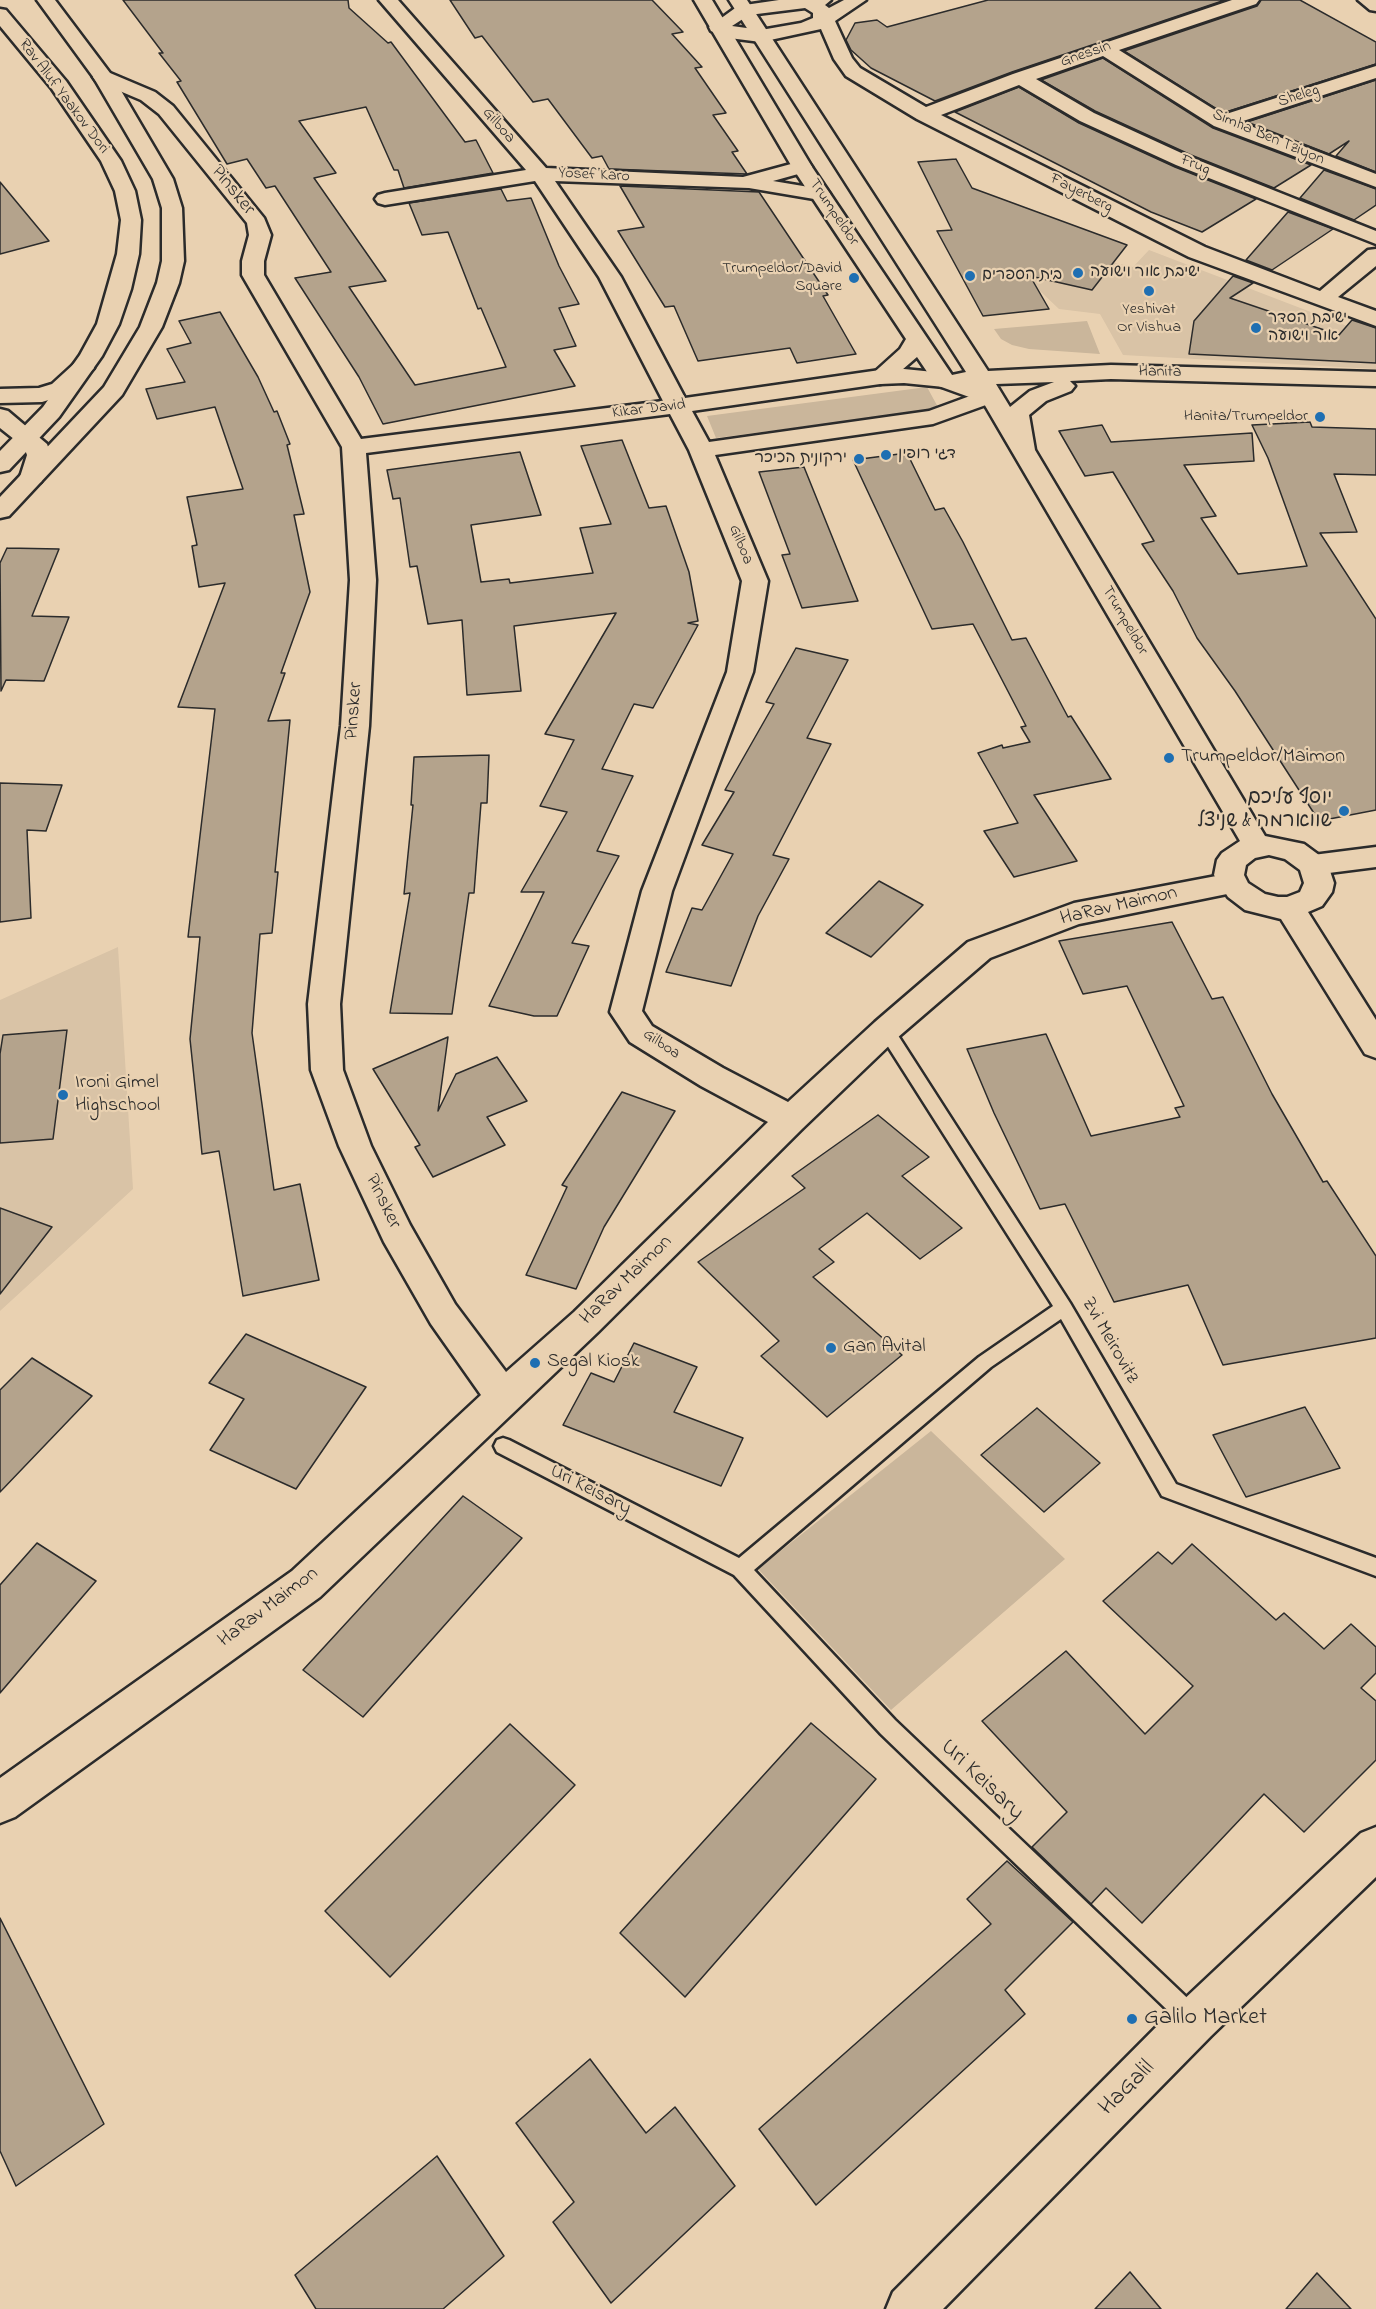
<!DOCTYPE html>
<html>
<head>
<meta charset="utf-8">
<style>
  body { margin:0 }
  canvas { display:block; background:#e9d1b1 }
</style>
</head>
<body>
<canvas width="1376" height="2309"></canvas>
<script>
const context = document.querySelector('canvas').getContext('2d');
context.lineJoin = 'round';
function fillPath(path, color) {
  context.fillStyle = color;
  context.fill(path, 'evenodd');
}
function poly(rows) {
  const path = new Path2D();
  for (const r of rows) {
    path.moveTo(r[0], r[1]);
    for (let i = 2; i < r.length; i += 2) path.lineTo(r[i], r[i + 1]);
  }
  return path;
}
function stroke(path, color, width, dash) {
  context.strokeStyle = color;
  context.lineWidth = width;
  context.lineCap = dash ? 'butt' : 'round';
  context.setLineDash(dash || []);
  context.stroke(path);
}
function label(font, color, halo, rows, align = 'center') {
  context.font = font + ' "Indie Flower","Playpen Sans Hebrew",sans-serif';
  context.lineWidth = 4.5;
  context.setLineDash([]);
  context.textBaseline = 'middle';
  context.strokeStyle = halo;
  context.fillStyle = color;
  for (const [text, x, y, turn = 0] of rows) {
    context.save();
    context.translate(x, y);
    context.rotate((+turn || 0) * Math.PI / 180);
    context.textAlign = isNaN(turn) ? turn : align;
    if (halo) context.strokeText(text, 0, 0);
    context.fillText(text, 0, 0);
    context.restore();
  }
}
const built = poly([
  [1040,245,1133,267,1149,250,1376,337,1376,369,1123,355,1100,314,1059,309,1021,273],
  [118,947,133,1189,0,1311,0,1000]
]);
const green = poly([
  [1087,321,1100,354,1029,349,1012,345,1001,339,994,329],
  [927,387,939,409,716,438,707,416],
  [931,1431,1065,1559,891,1710,758,1569]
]);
const building = poly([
  [123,0,348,0,349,8,388,43,391,42,465,142,476,140,493,173,404,188,398,170,394,170,366,107,299,121,336,173,314,178,386,281,349,287,415,385,506,367,481,308,478,309,448,232,422,235,409,203,501,189,507,201,531,198,559,266,579,304,559,308,576,346,554,350,575,386,383,424,359,377,295,278,331,272,275,186,266,188,247,159,227,164,177,82,181,81,159,53,163,53,123,0],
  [450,0,652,0,683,32,672,34,702,67,695,68,726,113,713,115,738,151,732,152,747,174,609,169,602,156,592,158,548,99,533,102,482,36,475,38,450,0],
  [988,0,1225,0,1012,72,935,101,871,68,851,50,846,40,855,23,877,20,887,27,988,0],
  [1261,0,1300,0,1376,42,1376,64,1223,113,1124,51,1257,6,1261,0],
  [1103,58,1213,128,1311,165,1274,188,1191,155,1095,111,1041,80,1103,58],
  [1376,80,1376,172,1336,156,1349,141,1329,154,1247,122,1376,80],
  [1019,87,1079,123,1175,167,1256,199,1202,232,1151,212,955,112,1019,87],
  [956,159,972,188,1127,245,1092,290,1030,276,1049,309,983,316,937,231,952,230,918,162,956,159],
  [1324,170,1376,189,1376,205,1354,220,1300,198,1324,170],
  [0,182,49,241,0,254,0,182],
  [620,186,759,192,828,295,823,296,856,354,797,363,790,348,698,361,674,306,665,307,618,231,644,227,620,186],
  [1288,212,1333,229,1272,270,1246,260,1288,212],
  [1233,276,1253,283,1230,298,1339,335,1352,320,1376,328,1376,363,1189,354,1194,321,1233,276],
  [220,312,258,377,274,412,277,411,290,444,287,445,304,514,294,515,310,592,281,673,285,673,268,721,290,720,275,872,278,872,272,933,260,934,252,1033,274,1190,300,1184,319,1280,243,1296,219,1151,202,1154,190,1039,200,937,188,937,215,709,178,707,225,583,199,587,192,546,197,545,187,497,243,489,215,407,157,419,146,389,185,382,167,349,191,343,179,321,220,312],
  [1310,422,1312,427,1376,429,1376,475,1334,474,1357,532,1320,533,1376,619,1376,810,1319,821,1235,691,1197,638,1173,591,1142,544,1154,541,1113,472,1085,476,1059,431,1102,425,1111,442,1252,433,1254,461,1184,465,1216,516,1201,518,1238,574,1307,566,1268,458,1252,425,1310,422],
  [622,440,649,508,666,506,689,572,698,621,688,623,698,625,653,708,634,704,602,769,633,776,597,851,619,856,572,943,589,946,557,1016,534,1016,489,1006,544,892,521,892,567,812,540,806,574,740,545,734,616,613,514,626,521,691,467,695,462,620,428,624,417,566,410,567,400,498,393,499,387,470,520,452,541,515,471,525,481,582,509,579,510,583,593,573,580,528,611,524,581,446,622,440],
  [907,453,935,510,944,508,963,542,1012,640,1026,638,1068,717,1071,716,1111,779,1034,795,1077,861,1014,877,984,831,1018,823,978,753,1002,745,1003,748,1030,742,1021,727,1026,726,973,624,932,629,853,460,907,453],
  [804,467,858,601,802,608,782,555,790,554,759,472,804,467],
  [7,548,59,549,32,616,69,617,44,681,6,680,1,691,0,563,7,548],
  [796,648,848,660,807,738,831,744,773,855,789,859,758,916,731,986,666,972,692,908,702,910,733,854,702,845,734,792,725,790,774,704,766,702,796,648],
  [489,755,487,803,481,803,474,893,469,893,452,1014,390,1013,410,893,404,894,413,805,411,805,414,757,489,755],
  [0,783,62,785,46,831,27,830,31,918,0,922,0,783],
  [879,881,923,905,871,957,826,933,879,881],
  [1172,922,1212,999,1223,997,1272,1094,1323,1182,1327,1181,1376,1256,1376,1338,1223,1365,1188,1285,1114,1302,1065,1204,1040,1209,994,1113,967,1049,1046,1034,1091,1136,1180,1117,1175,1108,1184,1106,1127,986,1083,994,1059,941,1172,922],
  [67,1030,53,1139,0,1143,0,1054,3,1035,67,1030],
  [448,1037,438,1111,456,1074,497,1057,527,1101,487,1117,505,1145,433,1177,415,1147,420,1145,373,1069,448,1037],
  [622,1092,675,1111,604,1227,576,1289,526,1275,567,1187,562,1185,622,1092],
  [878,1115,929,1157,902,1176,962,1228,920,1259,867,1213,819,1249,834,1262,813,1277,902,1355,827,1417,761,1356,779,1341,698,1262,805,1188,792,1176,878,1115],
  [0,1208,52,1227,0,1294,0,1208],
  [246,1334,366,1387,296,1489,210,1450,244,1399,209,1383,246,1334],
  [634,1343,697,1367,674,1412,743,1438,721,1486,563,1425,591,1373,614,1382,634,1343],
  [32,1358,92,1396,0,1492,0,1390,32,1358],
  [1305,1407,1340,1468,1246,1497,1213,1435,1305,1407],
  [1037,1408,1100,1463,1044,1512,981,1455,1037,1408],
  [463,1496,522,1538,363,1717,303,1670,463,1496],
  [37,1543,96,1581,0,1693,0,1585,37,1543],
  [1192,1544,1276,1620,1284,1613,1324,1649,1351,1624,1376,1647,1376,1673,1361,1688,1376,1701,1376,1760,1304,1832,1264,1794,1142,1923,1106,1888,1091,1904,1032,1847,1067,1812,982,1721,1066,1651,1145,1734,1193,1686,1103,1601,1158,1552,1172,1564,1192,1544],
  [811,1723,876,1779,685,1997,620,1933,811,1723],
  [510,1724,575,1785,390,1977,325,1911,510,1724],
  [1007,1861,1073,1922,1005,1990,1025,2014,816,2205,759,2129,991,1924,967,1899,1007,1861],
  [0,1918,104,2124,16,2186,0,2151,0,1918],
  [590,2059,646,2133,675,2107,735,2186,611,2303,553,2222,574,2202,516,2123,590,2059],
  [437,2156,504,2256,443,2309,316,2309,295,2275,437,2156],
  [1130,2272,1161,2309,1095,2309,1130,2272],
  [1317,2273,1351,2309,1286,2309,1317,2273]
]);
const service = poly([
  [886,1024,892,1026,1070,1303,1176,1484,1376,1558,1376,1576,1162,1496,1061,1319,991,1367,754,1570,895,1720,1202,2012,1205,2020,1202,2028,1194,2031,1186,2028,881,1734,734,1575,497,1452,494,1446,497,1440,503,1438,509,1440,739,1558,979,1357,1053,1306,880,1034,878,1030,886,1024]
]);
const minor = poly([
  [379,0,398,0,546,168,743,177,802,161,809,163,812,167,809,171,773,181,827,190,830,194,827,198,820,200,749,188,555,181,621,277,685,398,880,370,904,369,944,373,952,375,956,380,952,385,944,387,904,383,880,384,692,411,709,442,929,411,989,389,997,391,1001,396,997,401,933,424,715,455,768,581,753,672,672,891,642,1011,652,1026,723,1068,788,1102,875,1022,968,942,1074,903,1232,873,1242,876,1247,883,1242,890,1232,893,1079,924,990,958,897,1038,803,1128,598,1332,320,1597,15,1817,0,1823,0,1778,292,1571,481,1395,431,1324,384,1242,339,1146,311,1070,308,1004,341,726,350,580,342,447,242,275,242,261,249,235,247,223,159,114,141,100,96,81,93,77,103,71,110,73,155,92,173,106,264,218,271,235,264,261,264,275,361,439,663,401,599,277,535,181,385,205,378,203,375,199,378,195,385,193,526,170,379,0],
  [670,414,689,450,742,581,727,672,642,891,610,1012,630,1042,701,1086,768,1122,574,1312,506,1372,455,1304,410,1225,371,1146,343,1070,340,1004,369,726,376,580,366,453,670,414],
  [779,0,831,0,825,5,829,8,844,0,866,0,835,21,852,58,860,68,926,107,1013,74,1232,0,1259,0,1256,4,1119,50,1223,115,1376,66,1376,78,1240,122,1376,174,1376,187,1214,126,1103,56,1036,79,1094,113,1190,157,1376,231,1376,244,1176,165,1080,121,1019,85,941,115,1205,247,1320,291,1368,250,1376,249,1376,266,1338,297,1376,311,1376,326,1189,257,917,119,846,76,834,59,821,29,761,42,729,38,711,31,709,27,738,6,779,0],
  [805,8,813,13,813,18,801,23,761,30,732,26,749,15,805,8],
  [1358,0,1376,0,1376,11,1370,10,1358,0],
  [83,361,91,363,94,368,68,394,42,402,0,403,0,389,39,388,52,384,75,363,83,361],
  [0,409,8,411,47,444,51,455,41,482,32,484,23,482,20,477,27,455,24,447,0,428,0,409],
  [1376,847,1376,867,1313,875,1303,872,1298,865,1303,858,1313,855,1376,847],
  [1376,1827,1376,1877,1211,2036,943,2309,886,2309,893,2292,1179,2004,1361,1833,1376,1827]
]);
const tertiary = poly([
  [694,0,712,0,812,167,952,375,966,372,729,0,747,0,988,371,1111,365,1376,372,1376,386,1111,379,1070,381,1075,386,1071,391,1046,401,1029,415,1035,450,1265,836,1304,844,1323,858,1328,865,1334,883,1332,892,1322,906,1308,912,1376,1020,1376,1058,1365,1054,1281,919,1245,910,1228,897,1214,875,1217,860,1222,853,1240,841,983,402,936,385,917,357,888,382,880,384,872,382,869,377,900,349,906,339,792,167,694,0],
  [1054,382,1030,391,1010,407,996,384,1054,382],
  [1269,855,1285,859,1300,870,1304,883,1300,892,1287,897,1278,897,1265,894,1248,883,1244,875,1246,865,1255,858,1269,855]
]);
const secondary = poly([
  [37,0,55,0,113,77,173,179,182,208,184,261,179,283,162,327,122,395,9,516,0,518,0,497,104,387,140,327,157,283,162,261,162,208,153,179,94,78,37,0],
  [0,9,6,10,66,81,121,161,135,191,141,220,139,254,131,289,119,324,102,356,59,417,9,470,0,472,0,451,43,407,80,355,97,324,117,254,121,220,115,191,101,161,52,89,0,26,0,9]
]);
const markers = [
  [1078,273,6,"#1f6fb2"],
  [970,276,6,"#1f6fb2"],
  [854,278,6,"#1f6fb2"],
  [1149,291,6,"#1f6fb2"],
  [1256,328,6,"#1f6fb2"],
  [1320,417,6,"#1f6fb2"],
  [886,455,6,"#1f6fb2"],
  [859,459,6,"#1f6fb2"],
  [1169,758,6,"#1f6fb2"],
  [1344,811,6,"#1f6fb2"],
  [63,1095,6,"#1f6fb2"],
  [831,1348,6,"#1f6fb2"],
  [535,1363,6,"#1f6fb2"],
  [1132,2019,6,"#1f6fb2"]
];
const farStreetnames = [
  ["Gnessin",1086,55,-19],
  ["Rav Aluf Yaakov Dori",63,97,53],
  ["Sheleg",1299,97,-18],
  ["Gilboa",498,126,49],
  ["Simha Ben Tziyon",1268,138,23],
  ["Frug",1195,166,23],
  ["Yosef Karo",594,176,3],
  ["Fayerberg",1081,194,27],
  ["Trumpeldor",833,213,56],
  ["Hanita",1160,373,1],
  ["Kikar David",649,410,-7],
  ["Gilboa",740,545,68],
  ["Trumpeldor",1124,621,60],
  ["Gilboa",661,1045,34]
];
const farPoinames = [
  ["Trumpeldor/David",842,269,"right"],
  ["Square",842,287,"right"],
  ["ישיבת אור וישועה",1090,273],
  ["בית הספרים",982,276],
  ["Yeshivat",1149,310,"center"],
  ["Or Vishua",1149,328,"center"],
  ["ישיבת הסדר",1268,319],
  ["אור וישועה",1268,337],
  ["Hanita/Trumpeldor",1308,417,"right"],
  ["דגי רופין",898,455],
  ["ירקונית הכיכר",847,459,"right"]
];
const streetNames = [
  ["Pinsker",232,191,51],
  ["Pinsker",355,711,-86],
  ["HaRav Maimon",1119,907,-13],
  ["Pinsker",382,1202,64],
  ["HaRav Maimon",627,1281,-44],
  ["Zvi Meirovitz",1109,1341,60],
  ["Uri Keisary",590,1491,27],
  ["HaRav Maimon",269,1608,-37]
];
const poiNames = [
  ["Trumpeldor/Maimon",1181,758],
  ["יוסף עליכם",1332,800,"right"],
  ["שווארמה & שניצל",1332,823,"right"],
  ["Ironi Gimel",75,1084],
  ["Highschool",75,1107],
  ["Gan Avital",843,1348],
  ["Segal Kiosk",547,1363]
];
const nearStreetnames = [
  ["Uri Keisary",981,1781,44],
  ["HaGalil",1128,2089,-45]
];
const nearPoinames = [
  ["Galilo Market",1144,2019]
];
fillPath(built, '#d9c3a6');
fillPath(green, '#cab69b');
fillPath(building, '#b4a38c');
stroke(building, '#2b2b2b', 1.5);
stroke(service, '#2b2b2b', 5);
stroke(minor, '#2b2b2b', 5);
stroke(tertiary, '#2b2b2b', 5);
stroke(secondary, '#2b2b2b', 5);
fillPath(service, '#e9d1b1');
fillPath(minor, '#e9d1b1');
fillPath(tertiary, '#e9d1b1');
fillPath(secondary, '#e9d1b1');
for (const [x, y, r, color] of markers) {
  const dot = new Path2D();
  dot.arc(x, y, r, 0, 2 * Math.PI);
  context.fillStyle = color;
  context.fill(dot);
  stroke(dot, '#e9d1b1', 2);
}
label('16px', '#2b2b2b', '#e9d1b1', farStreetnames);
label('16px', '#2b2b2b', '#e9d1b1', farPoinames, 'left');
label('20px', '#2b2b2b', '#e9d1b1', streetNames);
label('20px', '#2b2b2b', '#e9d1b1', poiNames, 'left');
label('24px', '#2b2b2b', '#e9d1b1', nearStreetnames);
label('24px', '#2b2b2b', '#e9d1b1', nearPoinames, 'left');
</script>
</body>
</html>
